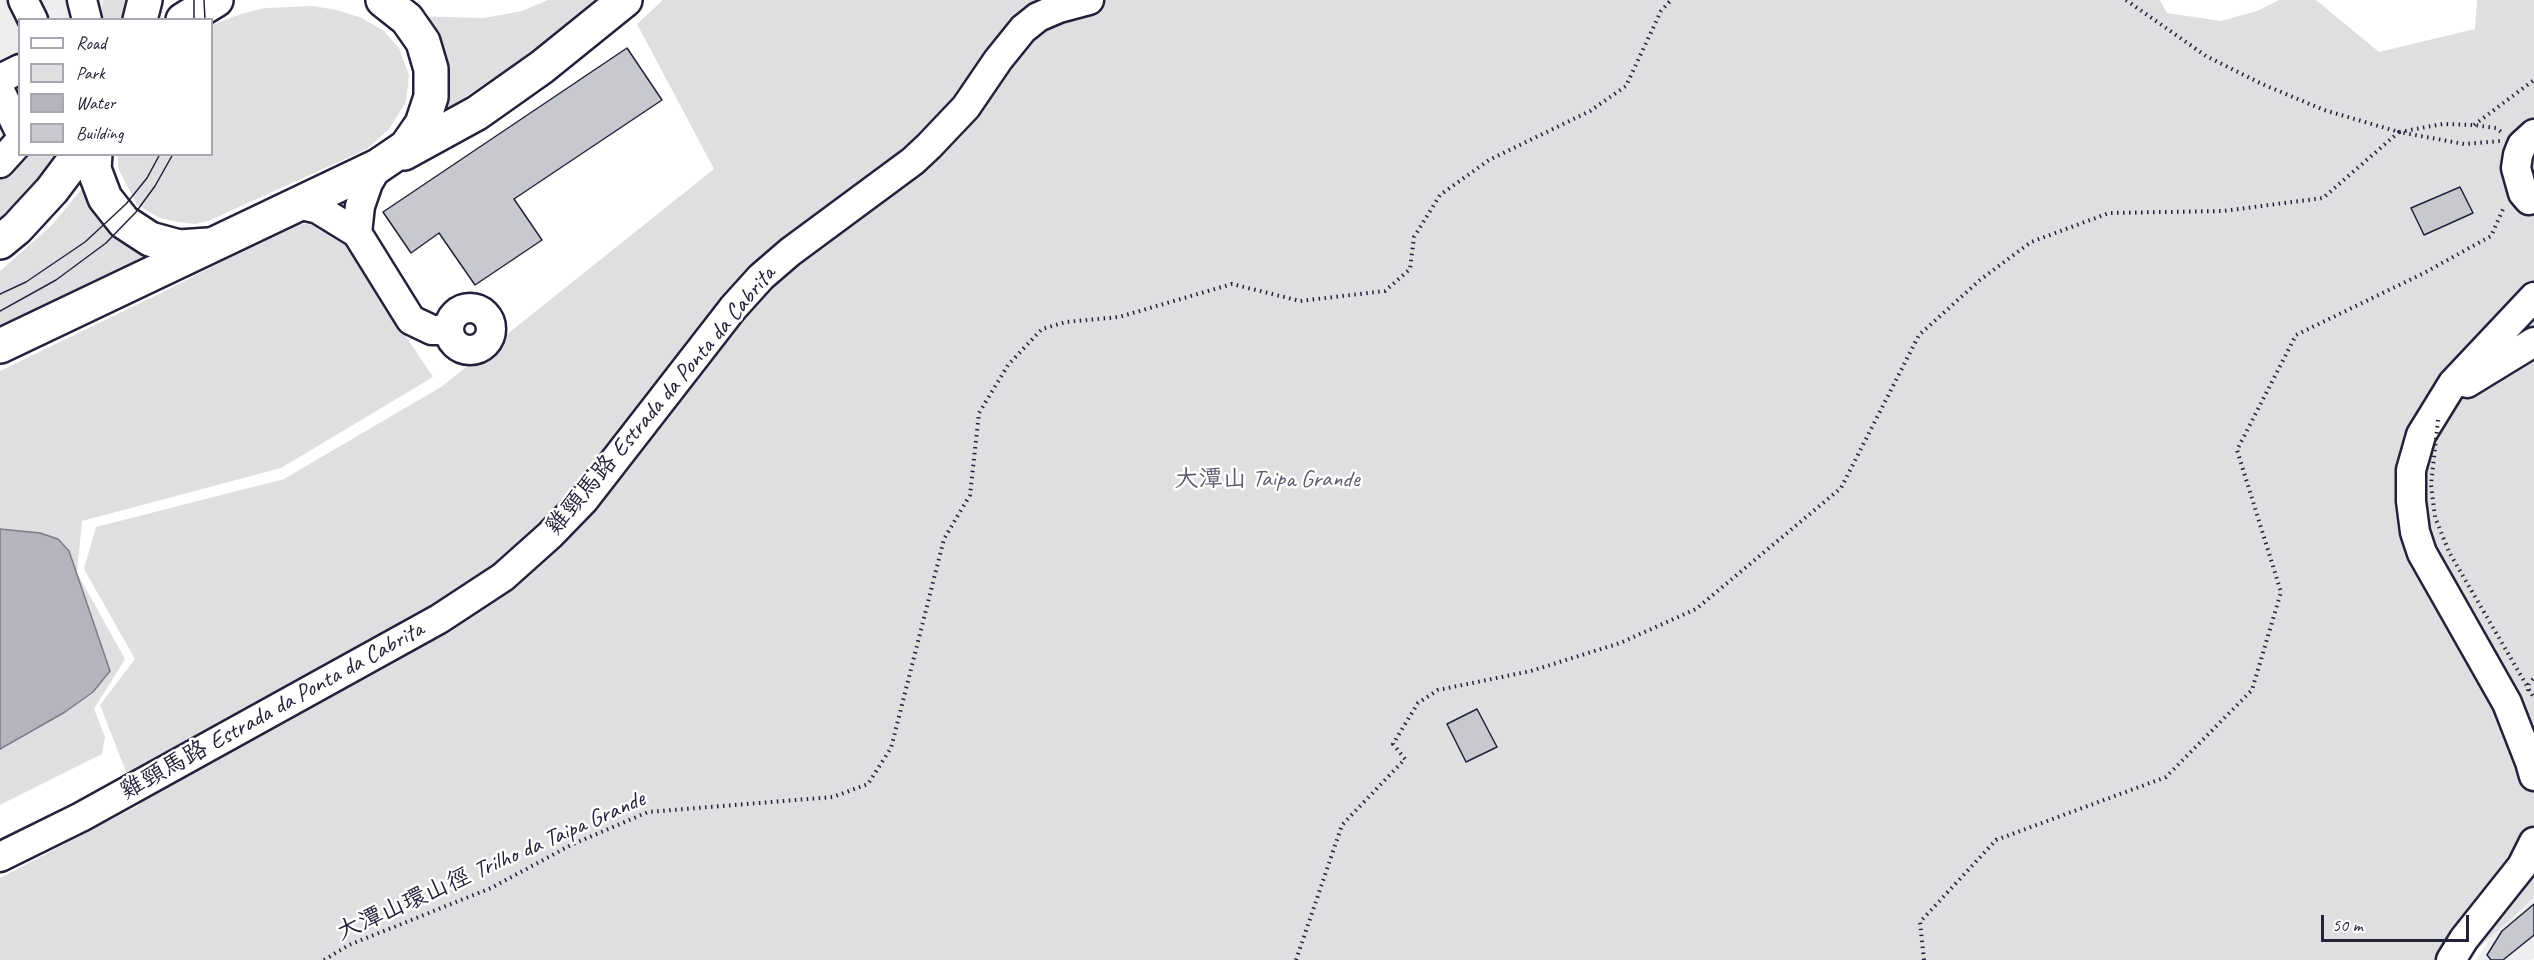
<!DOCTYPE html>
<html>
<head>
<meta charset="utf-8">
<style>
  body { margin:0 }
  #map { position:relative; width:2534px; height:960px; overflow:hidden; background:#fff; font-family:Caveat,sans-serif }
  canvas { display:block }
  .legend { position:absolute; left:18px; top:18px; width:195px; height:138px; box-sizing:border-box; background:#fff; border:2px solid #a7a7b1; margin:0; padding:8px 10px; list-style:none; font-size:18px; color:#22223b }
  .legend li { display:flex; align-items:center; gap:12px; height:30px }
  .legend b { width:30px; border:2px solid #a7a7b1 }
  .scale { position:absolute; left:2321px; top:915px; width:148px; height:27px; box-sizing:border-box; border:3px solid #22223b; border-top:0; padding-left:8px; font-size:18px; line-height:21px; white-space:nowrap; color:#22223b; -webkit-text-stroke:4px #fff; paint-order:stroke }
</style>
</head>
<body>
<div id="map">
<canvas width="2534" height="960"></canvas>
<ul class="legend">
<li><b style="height:8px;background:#fff"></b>Road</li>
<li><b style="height:16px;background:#dfdfe2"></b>Park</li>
<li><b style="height:16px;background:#b4b4bc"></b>Water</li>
<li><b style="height:16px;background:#c8c8cf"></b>Building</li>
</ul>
<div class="scale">50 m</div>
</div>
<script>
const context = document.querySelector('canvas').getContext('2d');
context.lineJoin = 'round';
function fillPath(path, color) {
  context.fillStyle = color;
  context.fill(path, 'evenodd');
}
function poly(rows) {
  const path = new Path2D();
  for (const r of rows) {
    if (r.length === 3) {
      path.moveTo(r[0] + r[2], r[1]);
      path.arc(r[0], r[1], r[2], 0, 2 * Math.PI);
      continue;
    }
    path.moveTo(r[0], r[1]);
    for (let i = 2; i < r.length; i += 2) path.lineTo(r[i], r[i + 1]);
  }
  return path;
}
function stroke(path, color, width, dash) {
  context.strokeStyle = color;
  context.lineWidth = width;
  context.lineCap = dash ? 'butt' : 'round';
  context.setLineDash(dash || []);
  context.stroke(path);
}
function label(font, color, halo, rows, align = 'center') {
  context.font = font + ' Caveat,"LXGW WenKai TC",sans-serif';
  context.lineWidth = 5;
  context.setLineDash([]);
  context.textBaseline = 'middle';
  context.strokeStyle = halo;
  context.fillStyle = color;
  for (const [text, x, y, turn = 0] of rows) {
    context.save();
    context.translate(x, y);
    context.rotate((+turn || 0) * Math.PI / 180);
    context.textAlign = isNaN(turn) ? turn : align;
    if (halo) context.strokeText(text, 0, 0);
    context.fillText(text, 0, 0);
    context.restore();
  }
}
const built = poly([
  [0,0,114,0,108,19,20,20,20,154,0,193],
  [2534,870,2534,958,2532,960,2476,960]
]);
const green = poly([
  [104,0,129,0,123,19,99,20],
  [548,0,605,0,590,14,440,114,413,16,484,18,522,11],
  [663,0,2160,0,2167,13,2221,21,2257,11,2279,0,2316,0,2379,52,2475,29,2477,0,2534,0,2534,897,2466,960,0,960,0,878,139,805,100,705,135,659,84,569,96,527,284,479,441,387,714,169,637,24],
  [312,6,337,10,362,18,384,31,399,48,409,75,406,102,389,129,367,149,208,221,195,224,178,222,160,218,137,205,118,168,118,155,212,154,212,25,241,14,265,8],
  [19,152,20,154,55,155,29,190,0,217,0,178],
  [86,187,155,254,0,334,0,271,51,226,80,191],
  [297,223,315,225,340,238,433,377,281,468,82,521,77,573,125,659,94,709,105,737,102,754,0,805,0,371,163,292]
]);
const water = poly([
  [0,529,40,533,58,539,69,551,110,671,93,692,65,712,0,749,0,529]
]);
const building = poly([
  [627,48,662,100,514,199,542,240,475,285,439,233,411,253,383,212,627,48],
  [2460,187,2473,213,2424,235,2411,208,2460,187],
  [1477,709,1497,747,1466,762,1447,724,1477,709],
  [2534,904,2534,935,2503,960,2491,960,2487,955,2502,931,2534,904]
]);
const path = poly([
  [2126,0,2206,56,2262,84,2324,110,2399,132,2443,124,2474,125,2496,128,2504,134],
  [2474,125,2534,80],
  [2528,691,2529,684,2534,678],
  [324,960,349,945,491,888,571,845,648,812,833,797,868,784,891,748,944,539,970,495,979,413,1008,365,1042,329,1066,322,1119,317,1232,284,1300,301,1385,291,1410,269,1414,237,1440,195,1489,160,1590,111,1626,86,1661,11,1671,0],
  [1296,960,1342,825,1405,759,1393,744,1418,703,1438,690,1531,671,1620,643,1696,609,1841,488,1919,335,1980,280,2031,242,2109,213,2223,211,2323,198,2399,132,2464,144,2500,141],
  [1924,960,1920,922,1996,840,2166,777,2252,690,2281,592,2237,450,2296,335,2424,273,2491,236,2504,207]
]);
const minor = poly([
  [23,0,33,20],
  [82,0,87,20],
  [0,79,20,69],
  [0,91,20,132],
  [0,163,20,141],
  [2529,200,2523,193,2516,168,2518,155,2522,145,2534,134],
  [297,204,318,209,357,233,411,320,432,330,449,330],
  [357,233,360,206,368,183,378,166],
  [2534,297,2453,383,2421,435,2411,470,2411,501,2415,532,2422,553,2507,703,2530,762,2534,776],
  [470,329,21],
  [2467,383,2534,342],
  [0,857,81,817,439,619,503,577,550,535,584,500,733,308,761,277,790,252,913,161,929,146,966,107,998,60,1023,29,1038,17,1059,8,1089,0],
  [2451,960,2464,939,2522,866,2534,842]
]);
const major = poly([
  [140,20,145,0],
  [183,20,216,0],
  [404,153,477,113,542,67,625,0],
  [95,154,94,169,105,198,124,222,150,239,179,247,208,245],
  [0,242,17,228,52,190,79,154],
  [0,346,378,166,406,147,422,124,431,97,431,69,423,42,407,19,383,0]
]);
const tram = poly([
  [194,0,194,20],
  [204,0,205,20],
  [0,294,26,282,85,242,126,204,147,178,160,154],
  [0,311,56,280,106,243,136,212,155,186,173,154]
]);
const pathBridge = poly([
  [2438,420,2431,485,2435,517,2449,552,2534,698]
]);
const streetNames = [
  ["雞頸馬路 Estrada da Ponta da Cabrita",661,401,-50],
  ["雞頸馬路 Estrada da Ponta da Cabrita",272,711,-29],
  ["大潭山環山徑 Trilho da Taipa Grande",491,866,-24]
];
const parkNames = [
  ["大潭山 Taipa Grande",1267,480]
];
fillPath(built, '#eeeef1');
fillPath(green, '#dfdfe2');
fillPath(water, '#b4b4bc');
stroke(water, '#7a7a88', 1.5);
fillPath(building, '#c8c8cf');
stroke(building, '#22223b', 1.5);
stroke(minor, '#22223b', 33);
stroke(major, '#22223b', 38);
stroke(path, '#22223b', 4, [1.5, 4.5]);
stroke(minor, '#fff', 28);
stroke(major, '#fff', 33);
stroke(tram, '#22223b', 1.5);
stroke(pathBridge, '#22223b', 4, [1.5, 4.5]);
label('24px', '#22223b', '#fff', streetNames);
label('24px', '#5b5b6d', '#fff', parkNames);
</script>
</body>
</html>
